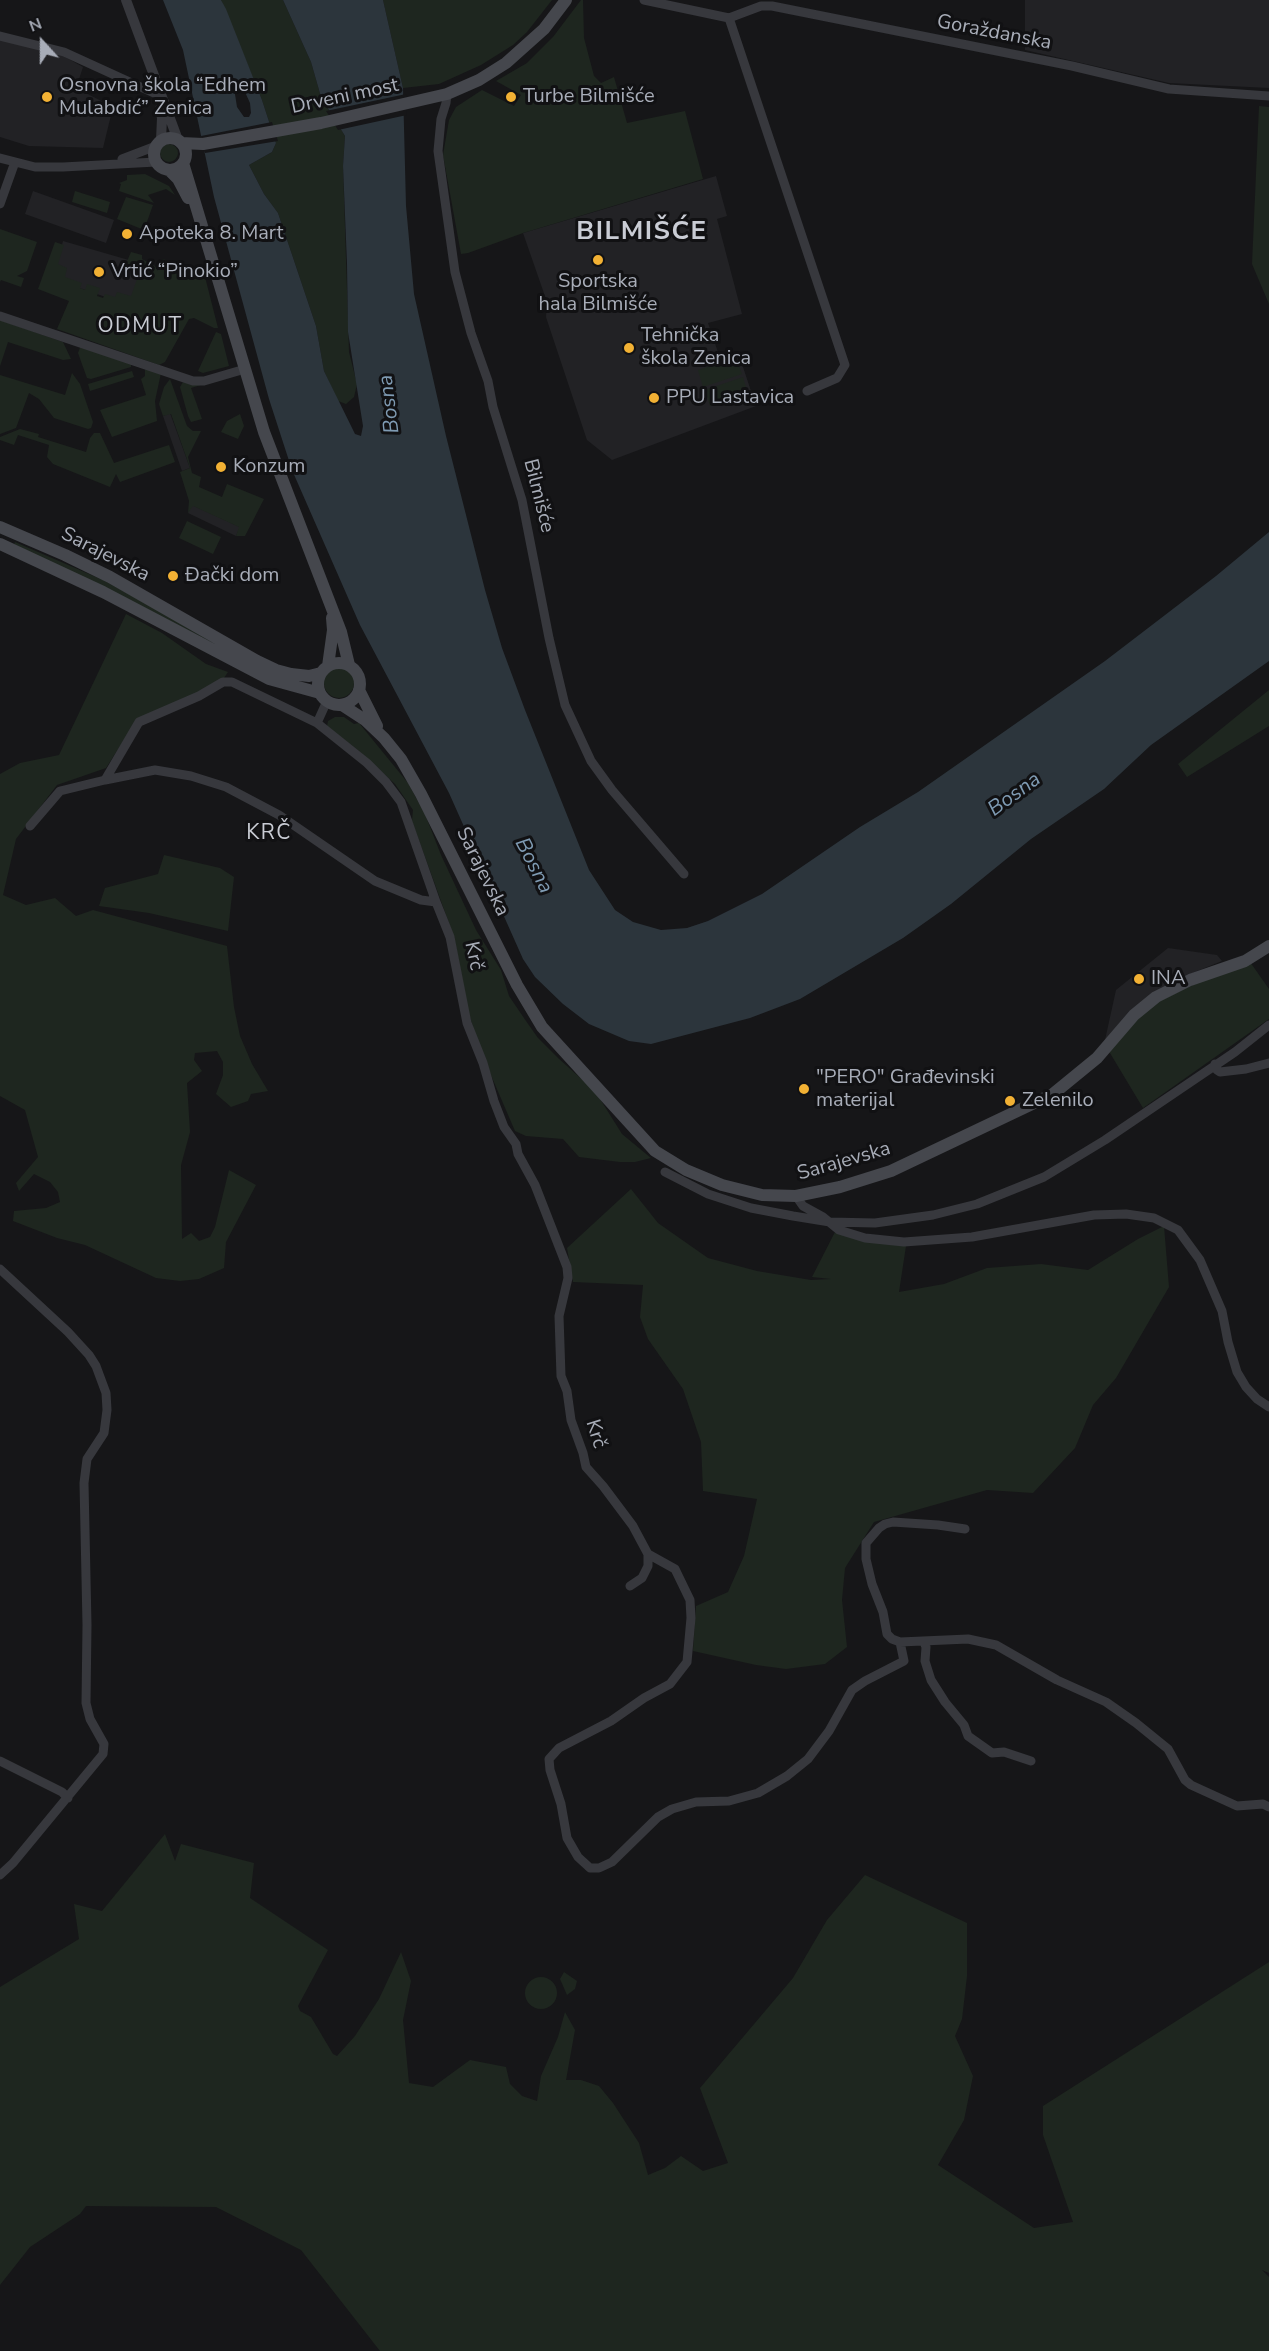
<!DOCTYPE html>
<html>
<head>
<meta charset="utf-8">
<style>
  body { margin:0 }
  #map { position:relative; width:1269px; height:2351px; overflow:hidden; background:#161618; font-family:"Nunito Sans",sans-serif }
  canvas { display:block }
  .north { position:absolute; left:12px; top:12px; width:60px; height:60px; -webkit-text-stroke:4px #111113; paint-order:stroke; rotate:339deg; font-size:16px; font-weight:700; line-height:24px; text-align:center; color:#a8adb8 }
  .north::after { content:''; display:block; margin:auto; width:21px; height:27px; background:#a8adb8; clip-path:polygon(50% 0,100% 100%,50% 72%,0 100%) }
</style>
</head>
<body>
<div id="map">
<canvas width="1269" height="2351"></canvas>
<div class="north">N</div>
</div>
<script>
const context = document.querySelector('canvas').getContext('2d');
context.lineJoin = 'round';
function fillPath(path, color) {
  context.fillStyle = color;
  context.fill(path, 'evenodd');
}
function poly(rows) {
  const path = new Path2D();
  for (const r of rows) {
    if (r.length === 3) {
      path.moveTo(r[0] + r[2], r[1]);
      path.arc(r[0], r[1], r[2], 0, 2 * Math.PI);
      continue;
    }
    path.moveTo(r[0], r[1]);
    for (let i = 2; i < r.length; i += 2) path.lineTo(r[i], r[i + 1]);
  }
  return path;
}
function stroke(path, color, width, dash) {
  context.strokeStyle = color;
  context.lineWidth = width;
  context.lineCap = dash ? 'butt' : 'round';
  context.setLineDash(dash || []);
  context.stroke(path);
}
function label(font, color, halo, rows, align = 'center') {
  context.font = font + ' "Nunito Sans",sans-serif';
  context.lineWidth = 6;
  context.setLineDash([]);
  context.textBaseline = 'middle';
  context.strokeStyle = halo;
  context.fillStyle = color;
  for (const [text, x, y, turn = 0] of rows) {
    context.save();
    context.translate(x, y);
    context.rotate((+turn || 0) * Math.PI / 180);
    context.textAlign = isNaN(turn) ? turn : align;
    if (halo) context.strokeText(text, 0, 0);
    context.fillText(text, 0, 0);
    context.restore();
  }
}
const built = poly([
  [1025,0,1269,0,1269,88,1169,83,1025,50],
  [0,39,58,53,83,67,76,88,113,107,103,148,29,146,0,137],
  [716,176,727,216,717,219,742,314,708,323,721,361,739,355,756,406,612,460,587,440,546,317,547,302,523,233],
  [33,191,114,220,106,243,25,214],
  [63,241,146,265,132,306,53,279],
  [170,413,190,468,182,471,163,416],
  [192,505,240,527,236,536,188,513],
  [1168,948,1217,955,1222,961,1185,976,1105,1040,1116,990]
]);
const green = poly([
  [221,0,283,0,311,62,321,97,345,136,343,166,349,352,357,384,354,397,346,404,338,401,324,371,316,326,278,213,264,194,249,165,272,152,276,143,262,100],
  [383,0,552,0,527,32,513,45,481,65,439,84,403,88],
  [581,0,583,0,584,38,594,76,601,83,614,77,627,123,685,111,703,179,523,233,468,253,461,254,443,155,449,120,456,107,482,90,514,106,521,95,496,81,527,63,553,37],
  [1259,106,1269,107,1269,304,1252,264],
  [169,153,9],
  [145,174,169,186,175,195,166,189,148,195,154,203,119,191,121,184,119,183,127,180,127,175],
  [75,191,110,202,107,213,72,202],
  [126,197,153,205,144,230,117,219],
  [0,229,37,242,27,271,17,276,24,278,21,287,1,280,0,282],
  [55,242,64,245,58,264,67,268,65,277,82,283,80,288,85,290,87,284,100,288,97,296,103,298,105,294,115,297,117,292,131,296,140,271,125,266,131,252,142,255,142,259,155,266,158,271,157,266,163,259,204,273,218,328,214,328,194,318,189,319,165,362,159,365,57,329,69,301,38,289],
  [0,320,63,342,71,359,63,360,8,342,0,366],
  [216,332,221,334,229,366,203,373,198,371],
  [81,345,131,363,131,367,91,379,87,378,78,353],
  [736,358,742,374,703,387,698,370],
  [145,369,161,373,155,401,157,421,112,437,100,410,146,395,141,379,145,376],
  [132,371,134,377,90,391,88,384],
  [72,373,80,384,93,422,91,428,88,429,54,418,39,399,29,393,16,428,0,434,0,375,65,395],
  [743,377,748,394,710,406,705,390],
  [170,379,187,426,193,431,201,431,188,457,192,473,201,477,199,487,222,497,227,484,264,499,245,536,236,536,239,527,193,506,188,513,189,501,180,472,190,468,171,414,163,416,159,404,164,387],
  [183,382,201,385,191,388,202,419,191,422,188,416,180,387],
  [240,414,244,426,238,439,221,432,227,421],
  [20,429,39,434,38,437,86,452,90,438,94,433,100,433,114,463,169,445,175,462,120,482,116,474,110,487,53,464,47,457,49,445,18,435,14,445,0,440,0,437],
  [187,521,221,537,213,554,179,538],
  [15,542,103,580,287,680,14,544],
  [126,614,162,633,206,664,228,672,224,678,203,691,136,721,106,768,57,785,16,839,3,895,26,905,55,898,76,916,93,910,227,946,234,1007,240,1036,252,1064,268,1091,251,1094,248,1101,231,1107,216,1094,223,1075,223,1062,217,1051,195,1053,194,1060,202,1071,187,1083,190,1132,181,1165,182,1239,191,1233,199,1241,210,1237,215,1227,229,1170,256,1185,226,1242,224,1268,199,1279,180,1281,156,1278,85,1245,57,1238,13,1221,14,1211,46,1208,60,1202,58,1192,50,1182,34,1174,19,1191,16,1183,38,1157,25,1110,0,1096,0,774,20,763,59,755],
  [339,683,15],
  [1269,690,1269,726,1187,777,1178,764],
  [335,717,344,717,354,724,359,723,408,783,425,814,441,855,476,930,501,970,509,996,526,1021,538,1038,558,1058,595,1091,622,1134,651,1158,635,1162,620,1162,579,1157,563,1139,526,1136,515,1131,478,1045,469,1014,454,937,412,821,413,810,395,784,359,751,327,726,328,721],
  [164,855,220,868,234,877,228,931,149,913,99,906,105,888,158,874],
  [1248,959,1269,989,1269,1019,1143,1108,1107,1048,1153,1004],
  [631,1189,658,1223,708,1258,757,1271,811,1280,831,1279,812,1277,835,1232,906,1246,899,1292,944,1284,987,1268,1041,1264,1088,1270,1138,1239,1164,1226,1169,1287,1116,1378,1093,1405,1075,1448,1033,1493,987,1490,874,1522,845,1568,842,1600,847,1647,825,1664,786,1669,756,1665,693,1651,696,1606,728,1592,744,1556,757,1499,703,1491,701,1442,683,1389,648,1339,640,1317,643,1285,573,1282,567,1248],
  [165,1834,175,1861,181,1844,254,1863,250,1898,328,1950,298,2006,300,2011,311,2017,333,2054,337,2056,355,2036,379,1999,401,1952,411,1981,403,2020,409,2083,433,2087,470,2060,506,2067,510,2084,522,2096,537,2101,541,2076,558,2037,565,2012,575,2030,566,2080,581,2080,599,2086,613,2103,639,2143,648,2175,665,2168,681,2156,703,2171,728,2163,700,2088,793,1978,827,1920,865,1875,967,1923,967,1976,962,2019,955,2036,973,2076,964,2120,938,2165,1034,2228,1073,2222,1043,2135,1043,2106,1269,1962,1269,2273,1262,2270,1269,2277,1269,2351,380,2351,301,2250,216,2207,86,2206,80,2214,30,2247,0,2285,0,1987,79,1939,74,1904,102,1911],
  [564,1972,577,1981,575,1989,567,1995,560,1979],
  [541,1993,16]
]);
const water = poly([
  [163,0,221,0,226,9,262,100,276,143,272,152,249,165,264,194,278,213,316,326,324,371,355,434,361,436,363,426,348,332,347,264,343,166,345,136,321,97,311,62,283,0,383,0,403,88,406,206,414,294,446,436,485,590,502,648,525,710,589,870,615,910,633,922,661,930,687,928,708,921,762,894,860,827,918,792,1105,661,1216,576,1269,532,1269,661,1151,745,1104,789,1031,839,951,904,903,938,800,999,750,1018,651,1044,629,1041,589,1024,563,1004,535,977,523,959,449,793,360,625,292,470,269,399,214,197,183,50],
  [240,87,245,92,250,103,251,113,249,117,244,117,237,107,234,88]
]);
const pier = poly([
  [406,94,407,115,338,130,326,111],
  [272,122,278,141,205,153,204,151,201,136]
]);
const minor = poly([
  [644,0,729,18,761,6,772,6,1072,66,1169,89,1269,96],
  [729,18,845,365,837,378,807,391],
  [0,36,64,52,156,94],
  [447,94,446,103,441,119,438,151,455,272,471,333,488,381,493,407,522,500,549,638,565,705,591,761,612,790,684,874],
  [0,158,35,167,63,167,156,162],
  [122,159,156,146],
  [0,204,15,162],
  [0,316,193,381,204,381,245,369],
  [317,723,327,701],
  [30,826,60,791,105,780],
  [436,902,421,900,375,881,279,815,226,787,191,776,155,770,105,780,139,722,199,696,223,682,232,682,317,723,367,763,386,782,401,802,436,902,450,937,467,1023,483,1063,494,1101,504,1127,516,1144,518,1154,535,1185,567,1267,568,1278,559,1316,561,1376,567,1391,571,1420,583,1453,586,1467,603,1486,633,1526,648,1554,675,1569,690,1600,691,1618,687,1662,670,1684,644,1698,611,1721,559,1748,549,1759,550,1770,561,1804,567,1838,578,1857,590,1868,599,1868,612,1862,658,1817,672,1809,696,1802,729,1801,758,1793,787,1776,808,1759,829,1731,852,1690,865,1681,904,1661,900,1642],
  [1215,1064,1217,1070,1220,1072,1246,1069,1269,1063],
  [665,1172,708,1194,751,1208,793,1216,830,1222,875,1223,933,1215,977,1204,1044,1177,1105,1140,1235,1052,1269,1025],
  [796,1196,803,1206,823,1217,839,1230,865,1238,904,1242,972,1237,1094,1215,1126,1214,1154,1218,1178,1230,1200,1260,1222,1311,1228,1342,1237,1372,1246,1387,1257,1399,1269,1407],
  [0,1269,68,1332,89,1355,96,1366,106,1393,107,1410,104,1433,87,1459,84,1483,87,1625,86,1703,90,1719,104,1744,103,1754,13,1863,0,1875],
  [965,1529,938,1525,893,1522,885,1524,879,1528,866,1543,866,1559,872,1584,883,1612,887,1634,892,1639,900,1642,968,1639,996,1645,1057,1680,1106,1702,1136,1723,1168,1749,1185,1780,1191,1785,1237,1806,1263,1804,1269,1807],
  [630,1586,642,1578,648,1566,648,1554],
  [924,1642,926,1647,925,1661,931,1680,945,1702,964,1725,968,1736,992,1753,1004,1752,1031,1761],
  [0,1761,62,1792,68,1798]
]);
const tertiary = poly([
  [126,0,178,140],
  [160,109,162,118,161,140]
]);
const secondary = poly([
  [170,154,16],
  [181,143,203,144,321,123,447,94,479,80,506,63,544,29,566,0],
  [183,163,264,432,341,632,349,665],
  [169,170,178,179,188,198],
  [0,527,65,555,110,577,257,661,276,670,291,674,309,676,321,673],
  [0,544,103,592,269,679,320,693],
  [339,684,21],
  [328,666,333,630,332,618],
  [359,690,377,726],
  [342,705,365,720,384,738,401,759,421,794,517,985,542,1027,655,1151,686,1170,722,1185,762,1195,796,1196,840,1187,891,1171,1053,1094,1097,1058,1134,1015,1156,997,1190,980,1245,961,1269,946]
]);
const markers = [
  [47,97,6,"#f2b134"],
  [511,97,6,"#f2b134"],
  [127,234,6,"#f2b134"],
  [598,260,6,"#f2b134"],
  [99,272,6,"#f2b134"],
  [629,348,6,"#f2b134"],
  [654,398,6,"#f2b134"],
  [221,467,6,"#f2b134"],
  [173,576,6,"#f2b134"],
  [1139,979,6,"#f2b134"],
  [804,1089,6,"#f2b134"],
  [1010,1101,6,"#f2b134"]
];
const streetNames = [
  ["Goraždanska",994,33,11],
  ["Drveni most",345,97,-12],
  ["Bilmišće",538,496,76],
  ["Sarajevska",105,555,27],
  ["Sarajevska",482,872,64],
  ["Krč",473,956,78],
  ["Sarajevska",844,1162,-16],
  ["Krč",595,1434,73]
];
const poiNames = [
  ["Osnovna škola “Edhem",59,86],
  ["Mulabdić” Zenica",59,109],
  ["Turbe Bilmišće",523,97],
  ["Apoteka 8. Mart",139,234],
  ["Vrtić “Pinokio”",111,272],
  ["Sportska",598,282,"center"],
  ["hala Bilmišće",598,305,"center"],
  ["Tehnička",641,336],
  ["škola Zenica",641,359],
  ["PPU Lastavica",666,398],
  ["Konzum",233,467],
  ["Đački dom",185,576],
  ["INA",1151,979],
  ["\"PERO\" Građevinski",816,1078],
  ["materijal",816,1101],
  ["Zelenilo",1022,1101]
];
const neighbourhoodNames = [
  ["ODMUT",140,327],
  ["KRČ",269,834]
];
const waterNames = [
  ["Bosna",390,404,-97],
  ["Bosna",1015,795,-36],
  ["Bosna",533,866,63]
];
const districtNames = [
  ["BILMIŠĆE",642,233]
];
fillPath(built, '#222225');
fillPath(green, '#1e261f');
fillPath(water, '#2c353c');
fillPath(pier, '#161618');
stroke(minor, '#37383d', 9);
stroke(tertiary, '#37383d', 10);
stroke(secondary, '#45474d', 12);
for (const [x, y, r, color] of markers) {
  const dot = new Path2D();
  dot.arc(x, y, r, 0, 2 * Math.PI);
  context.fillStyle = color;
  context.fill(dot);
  stroke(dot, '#111113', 2);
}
label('20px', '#a8adb8', '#111113', streetNames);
label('20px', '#a8adb8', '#111113', poiNames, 'left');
context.letterSpacing = '1.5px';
label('21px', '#c9ccd4', '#111113', neighbourhoodNames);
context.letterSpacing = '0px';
label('italic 21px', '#7f9bb3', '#111113', waterNames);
context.letterSpacing = '1.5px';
label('bold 26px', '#c9ccd4', '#111113', districtNames);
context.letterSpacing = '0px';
</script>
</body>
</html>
